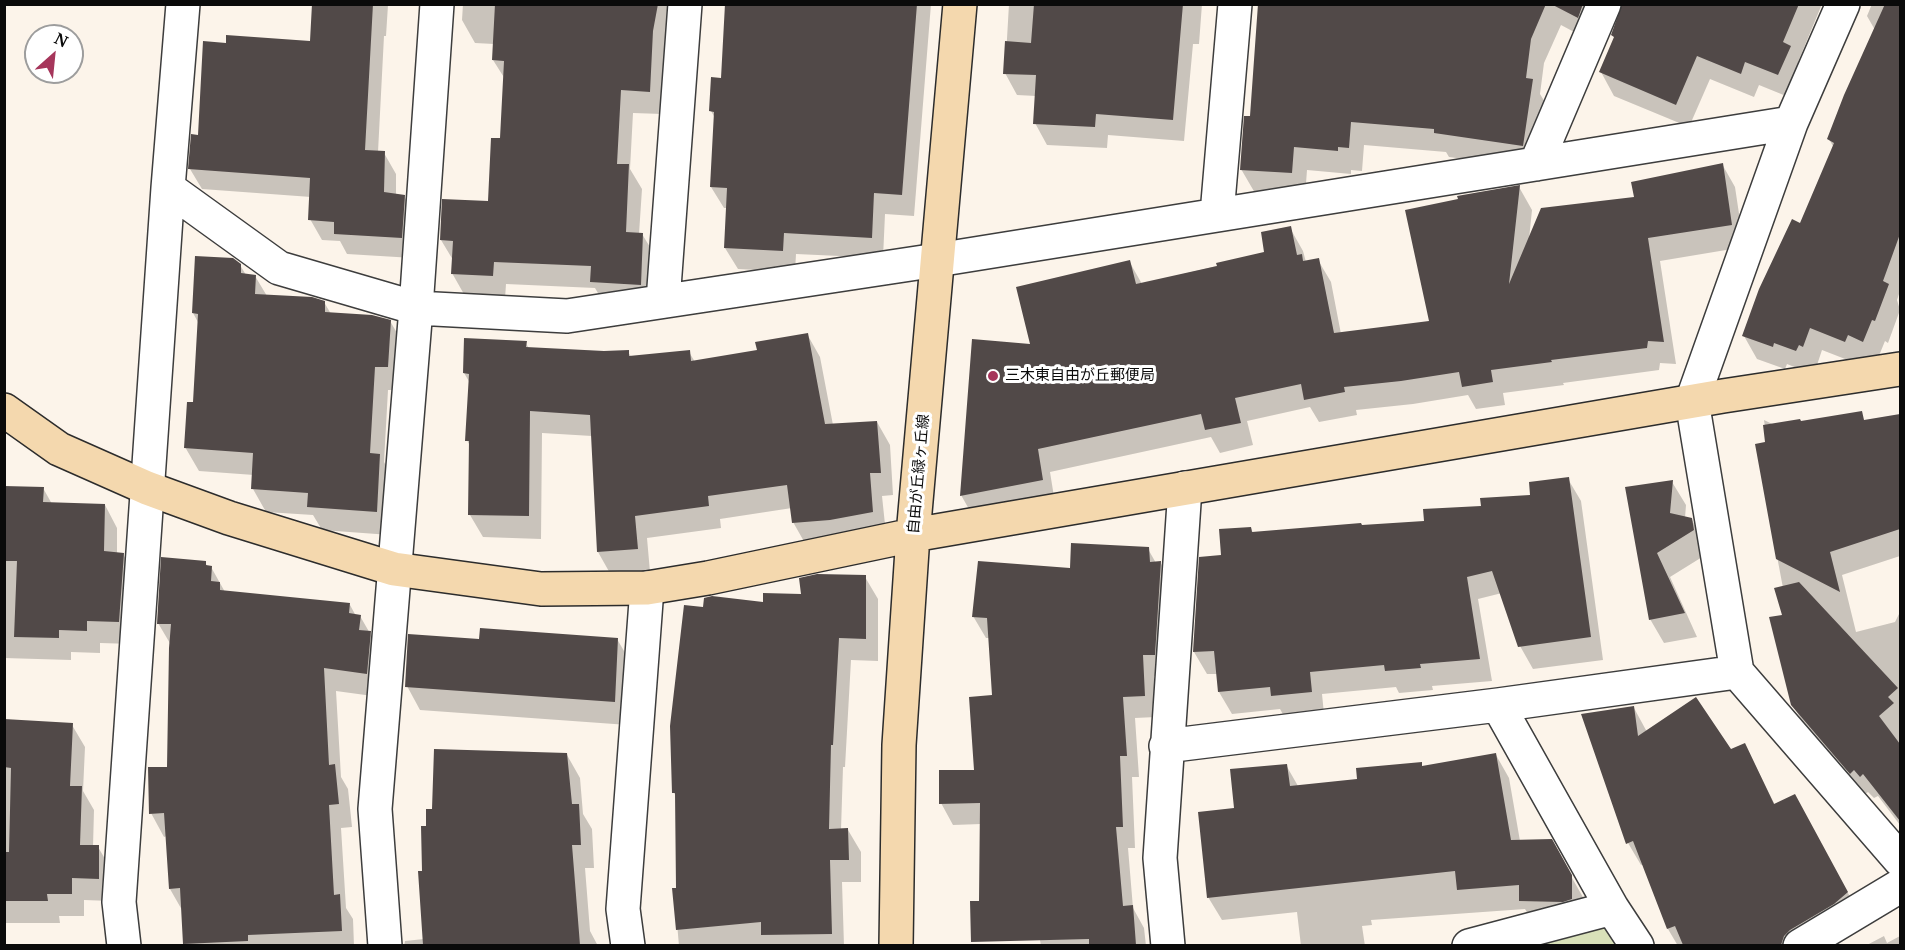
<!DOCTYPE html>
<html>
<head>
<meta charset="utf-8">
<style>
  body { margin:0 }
  #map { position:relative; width:1905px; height:950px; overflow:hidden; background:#fcf4ea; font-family:"Noto Serif",serif }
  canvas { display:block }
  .frame { position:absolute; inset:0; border:6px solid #0a0a0a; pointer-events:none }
  .north { position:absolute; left:24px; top:24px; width:60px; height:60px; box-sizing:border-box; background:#fff; border:2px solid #9d9d9d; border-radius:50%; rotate:27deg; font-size:16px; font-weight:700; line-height:24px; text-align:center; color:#0a0a0a }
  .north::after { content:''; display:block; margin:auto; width:21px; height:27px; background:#a6365b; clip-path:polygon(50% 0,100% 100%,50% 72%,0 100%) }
</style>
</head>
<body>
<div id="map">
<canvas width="1905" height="950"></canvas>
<div class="frame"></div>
<div class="north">N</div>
</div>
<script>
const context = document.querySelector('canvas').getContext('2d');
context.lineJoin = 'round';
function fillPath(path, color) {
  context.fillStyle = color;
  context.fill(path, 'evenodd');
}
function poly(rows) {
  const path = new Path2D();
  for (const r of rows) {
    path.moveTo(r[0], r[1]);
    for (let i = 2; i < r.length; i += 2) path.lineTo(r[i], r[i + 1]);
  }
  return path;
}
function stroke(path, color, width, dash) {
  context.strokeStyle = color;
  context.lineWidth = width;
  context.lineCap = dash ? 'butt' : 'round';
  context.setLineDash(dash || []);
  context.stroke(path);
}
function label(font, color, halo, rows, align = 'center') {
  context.font = font + ' "Noto Serif","Noto Sans JP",serif';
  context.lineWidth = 6;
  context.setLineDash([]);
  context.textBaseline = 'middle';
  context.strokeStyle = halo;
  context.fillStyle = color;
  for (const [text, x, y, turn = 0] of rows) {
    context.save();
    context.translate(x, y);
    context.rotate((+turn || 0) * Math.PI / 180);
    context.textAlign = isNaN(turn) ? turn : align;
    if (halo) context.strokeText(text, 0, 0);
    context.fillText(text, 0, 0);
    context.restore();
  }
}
const green = poly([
  [1611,926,1623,946,1501,946]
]);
const shadow = poly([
  [313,4,405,4,405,6,388,5,386,36,384,36,378,152,384,153,396,174,396,195,404,196,416,217,413,258,347,254,340,241,322,240,310,219,311,197,202,189,190,169,227,45,312,42],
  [463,4,673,4,662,114,633,113,630,169,642,189,639,234,642,234,656,257,653,308,605,305,595,288,506,284,505,299,465,296,452,273,453,260,441,240,489,202,501,140,505,79,493,60,494,44,475,43,462,20],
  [727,4,931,4,914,216,885,214,883,258,796,254,795,272,738,269,725,248,728,208,724,208,711,187,715,118,711,111,723,80],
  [1009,4,1202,4,1199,44,1193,44,1184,141,1108,135,1107,148,1047,145,1035,123,1036,96,1017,95,1005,73],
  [1260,4,1822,4,1798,62,1803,70,1791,98,1759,85,1754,97,1710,79,1689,127,1614,96,1601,72,1615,39,1613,35,1623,10,1615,9,1591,41,1561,25,1544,63,1540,94,1546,104,1536,169,1449,157,1446,152,1364,145,1362,171,1351,170,1351,174,1307,170,1305,197,1255,193,1241,169,1251,118],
  [1872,4,1900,4,1900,291,1897,300,1900,310,1888,343,1885,341,1876,363,1861,357,1858,364,1822,350,1816,368,1809,373,1787,364,1785,369,1757,359,1744,336,1801,225,1834,148,1829,139,1875,30,1867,16],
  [1722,164,1735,187,1744,247,1660,261,1676,364,1660,363,1659,370,1563,383,1564,385,1503,393,1505,405,1476,409,1468,395,1413,404,1356,410,1357,415,1319,422,1310,407,1247,421,1253,445,1220,453,1211,437,1050,472,1055,503,974,518,961,495,1032,345,1129,261,1142,284,1266,254,1290,228,1303,251,1306,262,1318,260,1331,282,1341,334,1431,322,1519,187,1532,210,1529,239],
  [240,265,246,275,255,276,267,296,324,302,331,314,390,321,404,345,401,390,388,390,384,462,393,479,390,535,322,530,313,515,266,512,253,489,254,475,199,471,185,447,194,404,199,324,193,313],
  [807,334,820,357,833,425,877,422,890,445,893,495,882,496,886,534,806,545,793,522,792,508,720,519,721,528,647,538,650,572,611,575,598,552,592,436,542,433,541,539,483,537,470,515,470,446,467,440,470,383,464,373,526,343,529,349,628,352,632,358,689,352,695,362,759,351],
  [1764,420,1900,486,1900,556,1842,575,1856,632,1895,622,1900,612,1900,825,1878,796,1874,798,1868,792,1864,795,1806,728,1792,704,1784,616,1783,588,1756,445,1767,443],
  [1568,479,1581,501,1603,660,1533,669,1520,646,1502,593,1478,599,1492,681,1432,686,1433,690,1399,693,1396,687,1322,694,1324,714,1285,718,1280,709,1232,714,1219,692,1218,674,1207,674,1194,652,1201,558,1223,556,1251,528,1253,533,1426,522,1532,496],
  [1672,482,1686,505,1685,518,1692,520,1705,544,1707,554,1670,577,1697,637,1664,643,1650,619,1626,488],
  [4,487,43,488,52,504,105,505,117,528,117,554,123,554,136,577,132,644,100,643,100,653,71,652,71,660,4,658],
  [1148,549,1156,563,1160,562,1173,583,1167,676,1154,676,1156,717,1135,718,1139,777,1132,777,1135,848,1128,848,1133,908,1144,928,1146,946,1041,946,1035,910,981,824,953,825,941,803,976,771,993,697,990,638,986,638,973,616,1071,570],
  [205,562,207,566,211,567,225,592,350,605,356,616,360,616,383,656,380,697,336,691,341,777,348,789,352,827,341,828,346,908,353,919,354,946,185,946,182,910,170,889,167,836,164,837,151,813,169,768,171,645,158,623],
  [865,577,878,599,878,661,851,660,845,767,843,767,841,830,848,830,861,852,861,882,842,882,844,946,679,946,674,889,677,889,677,798,674,793,704,608,764,604,802,596],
  [617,639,631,663,628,725,420,710,407,686,481,641],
  [1634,708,1647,732,1730,751,1745,745,1775,805,1807,818,1860,915,1813,946,1678,946,1668,929,1644,864,1641,865,1628,843,1583,715],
  [4,721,72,725,85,747,83,791,94,810,93,847,98,847,111,869,111,901,84,900,84,916,59,916,60,923,4,923],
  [567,755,580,778,583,814,592,829,594,868,585,868,590,931,598,946,404,946,405,941,424,939,424,872,428,827,434,811],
  [1496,755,1509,778,1520,841,1551,841,1584,899,1534,924,1525,909,1371,920,1372,925,1362,926,1365,946,1301,946,1297,912,1222,920,1208,897,1236,809,1286,765,1298,786,1358,780],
  [1884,936,1887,943,1900,936,1900,946,1865,946]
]);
const building = poly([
  [312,4,373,4,365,150,385,151,384,192,405,195,402,238,334,234,334,222,308,220,310,178,188,169,191,134,198,135,203,41,226,43,226,35,310,41],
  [495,4,658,4,653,31,650,92,621,90,617,164,629,164,626,232,643,233,641,285,590,282,591,266,494,262,493,276,451,274,453,241,440,240,442,199,488,201,491,138,500,138,504,61,492,60],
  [725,4,917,4,902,195,874,193,872,238,784,233,783,251,724,248,727,188,710,187,714,112,709,111,711,77,721,78],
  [1034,4,1183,4,1173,120,1096,114,1095,127,1033,124,1036,75,1003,74,1005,41,1031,43],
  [1258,4,1546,4,1531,39,1526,78,1533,79,1523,146,1434,133,1434,129,1351,122,1349,148,1338,147,1338,151,1294,147,1292,173,1240,170,1244,116,1250,116],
  [1551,4,1583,4,1578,18],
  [1622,4,1799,4,1783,42,1791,46,1778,75,1745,62,1741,74,1697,56,1676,105,1599,72,1614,37,1611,35],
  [1885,4,1900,4,1900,234,1883,281,1889,284,1875,321,1872,320,1863,342,1848,335,1845,342,1810,328,1803,347,1799,345,1796,351,1774,343,1773,347,1742,336,1759,289,1792,219,1800,223,1834,143,1827,139,1844,95],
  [1723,163,1732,225,1648,238,1664,342,1648,341,1647,348,1551,360,1552,362,1491,370,1493,382,1462,387,1459,372,1401,381,1344,387,1345,392,1304,400,1301,384,1235,398,1241,423,1205,430,1201,414,1038,449,1043,480,960,496,972,339,1030,344,1016,287,1130,260,1136,284,1217,266,1216,263,1264,252,1261,232,1291,226,1297,255,1302,254,1303,261,1319,258,1334,333,1429,321,1405,210,1458,199,1457,196,1520,185,1509,284,1541,208,1634,197,1631,182],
  [195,256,233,258,241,264,241,273,256,275,255,294,312,297,325,301,325,312,372,315,391,320,388,367,375,367,370,453,380,454,377,512,307,507,308,493,251,489,253,453,184,448,187,402,193,402,198,314,192,313],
  [808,333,825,424,877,421,881,473,870,473,873,512,830,520,792,523,787,485,708,496,709,506,635,516,638,549,597,552,590,415,530,411,529,516,468,515,469,441,465,441,469,374,463,373,464,338,527,341,526,347,604,351,629,350,629,356,690,350,691,361,757,350,755,342],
  [1862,411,1864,420,1900,414,1900,529,1830,552,1840,592,1776,559,1755,444,1765,442,1763,425,1800,419,1801,421],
  [1569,477,1591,637,1518,647,1492,571,1467,577,1480,659,1420,664,1421,668,1385,671,1384,665,1310,672,1312,692,1271,696,1270,687,1218,692,1214,651,1193,652,1199,557,1221,555,1219,529,1251,527,1252,532,1361,523,1362,525,1424,521,1423,509,1481,506,1480,498,1530,495,1529,482],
  [1673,480,1670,513,1692,518,1694,530,1657,553,1685,613,1649,620,1625,487],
  [4,486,44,487,43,502,105,504,104,551,124,553,119,622,87,621,87,631,59,630,59,638,14,637,17,561,4,561],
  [1071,543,1149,547,1150,562,1161,561,1155,655,1143,655,1145,696,1123,697,1127,756,1120,756,1123,827,1116,827,1123,906,1133,905,1136,945,1089,945,1089,939,971,942,970,901,979,901,980,803,939,804,939,770,974,770,969,697,992,695,987,618,972,617,978,561,1070,568],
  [161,557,206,561,206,565,212,566,211,581,220,582,220,590,350,603,349,613,361,615,359,630,371,631,367,674,324,668,329,765,335,764,339,804,329,805,334,895,340,894,342,931,248,935,248,941,183,944,180,888,169,889,164,813,149,814,148,767,167,767,169,648,171,624,157,624],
  [817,574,866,575,866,639,839,638,833,745,831,745,829,829,848,828,849,860,830,860,832,934,761,935,761,922,676,930,672,888,676,888,675,793,672,793,670,726,684,605,703,607,704,598,712,596,763,602,763,593,801,594,799,578],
  [1799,582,1898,688,1888,697,1894,703,1879,716,1900,744,1900,821,1863,774,1860,777,1854,770,1850,774,1791,705,1769,617,1782,615,1774,588],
  [480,628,618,638,615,702,405,687,408,634,479,639],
  [1696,697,1731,749,1745,743,1774,804,1795,794,1848,892,1834,904,1790,930,1784,936,1781,945,1683,945,1675,926,1667,929,1633,841,1626,844,1581,714,1634,706,1638,736],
  [4,719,73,723,70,786,82,786,80,845,99,845,99,879,72,878,72,894,47,894,48,901,4,901,4,852,9,852,11,768,4,767],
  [434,749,567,753,572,804,579,804,581,845,572,845,580,945,423,945,418,871,422,871,421,826,426,826,426,809,432,809],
  [1496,753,1511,840,1552,839,1572,875,1572,899,1563,902,1519,901,1519,885,1457,890,1455,871,1207,898,1198,812,1234,808,1230,769,1287,764,1290,786,1357,779,1356,768,1422,762,1422,766]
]);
const street = poly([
  [1843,4,1791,123,1692,401,1737,672,1900,860],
  [1536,164,1604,4],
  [168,188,279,268,416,308,567,316,937,260,1791,123],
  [1217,214,1235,4],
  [663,301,685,4],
  [1498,705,1612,908,1637,946],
  [1166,746,1498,705,1737,672],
  [124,946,119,902,168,188,183,4],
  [385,946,375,809,416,308,437,4],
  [628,946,623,909,647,588],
  [1168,946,1160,858,1185,488],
  [1469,946,1612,908],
  [1800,946,1900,886]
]);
const secondary = poly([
  [4,410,59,449,147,488,229,518,394,569,541,589,647,588,708,578,913,535,1723,396,1900,369],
  [896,946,899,745,913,535,960,4]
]);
const markers = [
  [993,376,6,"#a6365b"]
];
const poiNames = [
  ["三木東自由が丘郵便局",1005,376]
];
const streetNames = [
  ["自由が丘緑ヶ丘線",919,474,-85]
];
fillPath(green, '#d9e1b9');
fillPath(shadow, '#0003');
fillPath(building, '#514948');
stroke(street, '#3d3d3d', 36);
stroke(secondary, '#2c2c2c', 36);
stroke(street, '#fff', 33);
stroke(secondary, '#f4d8ae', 33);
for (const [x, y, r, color] of markers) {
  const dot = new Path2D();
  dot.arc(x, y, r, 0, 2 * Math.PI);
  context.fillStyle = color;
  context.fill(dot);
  stroke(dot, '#fff', 2);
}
label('15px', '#0a0a0a', '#fff', poiNames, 'left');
label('15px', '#0a0a0a', '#fff', streetNames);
</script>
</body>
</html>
